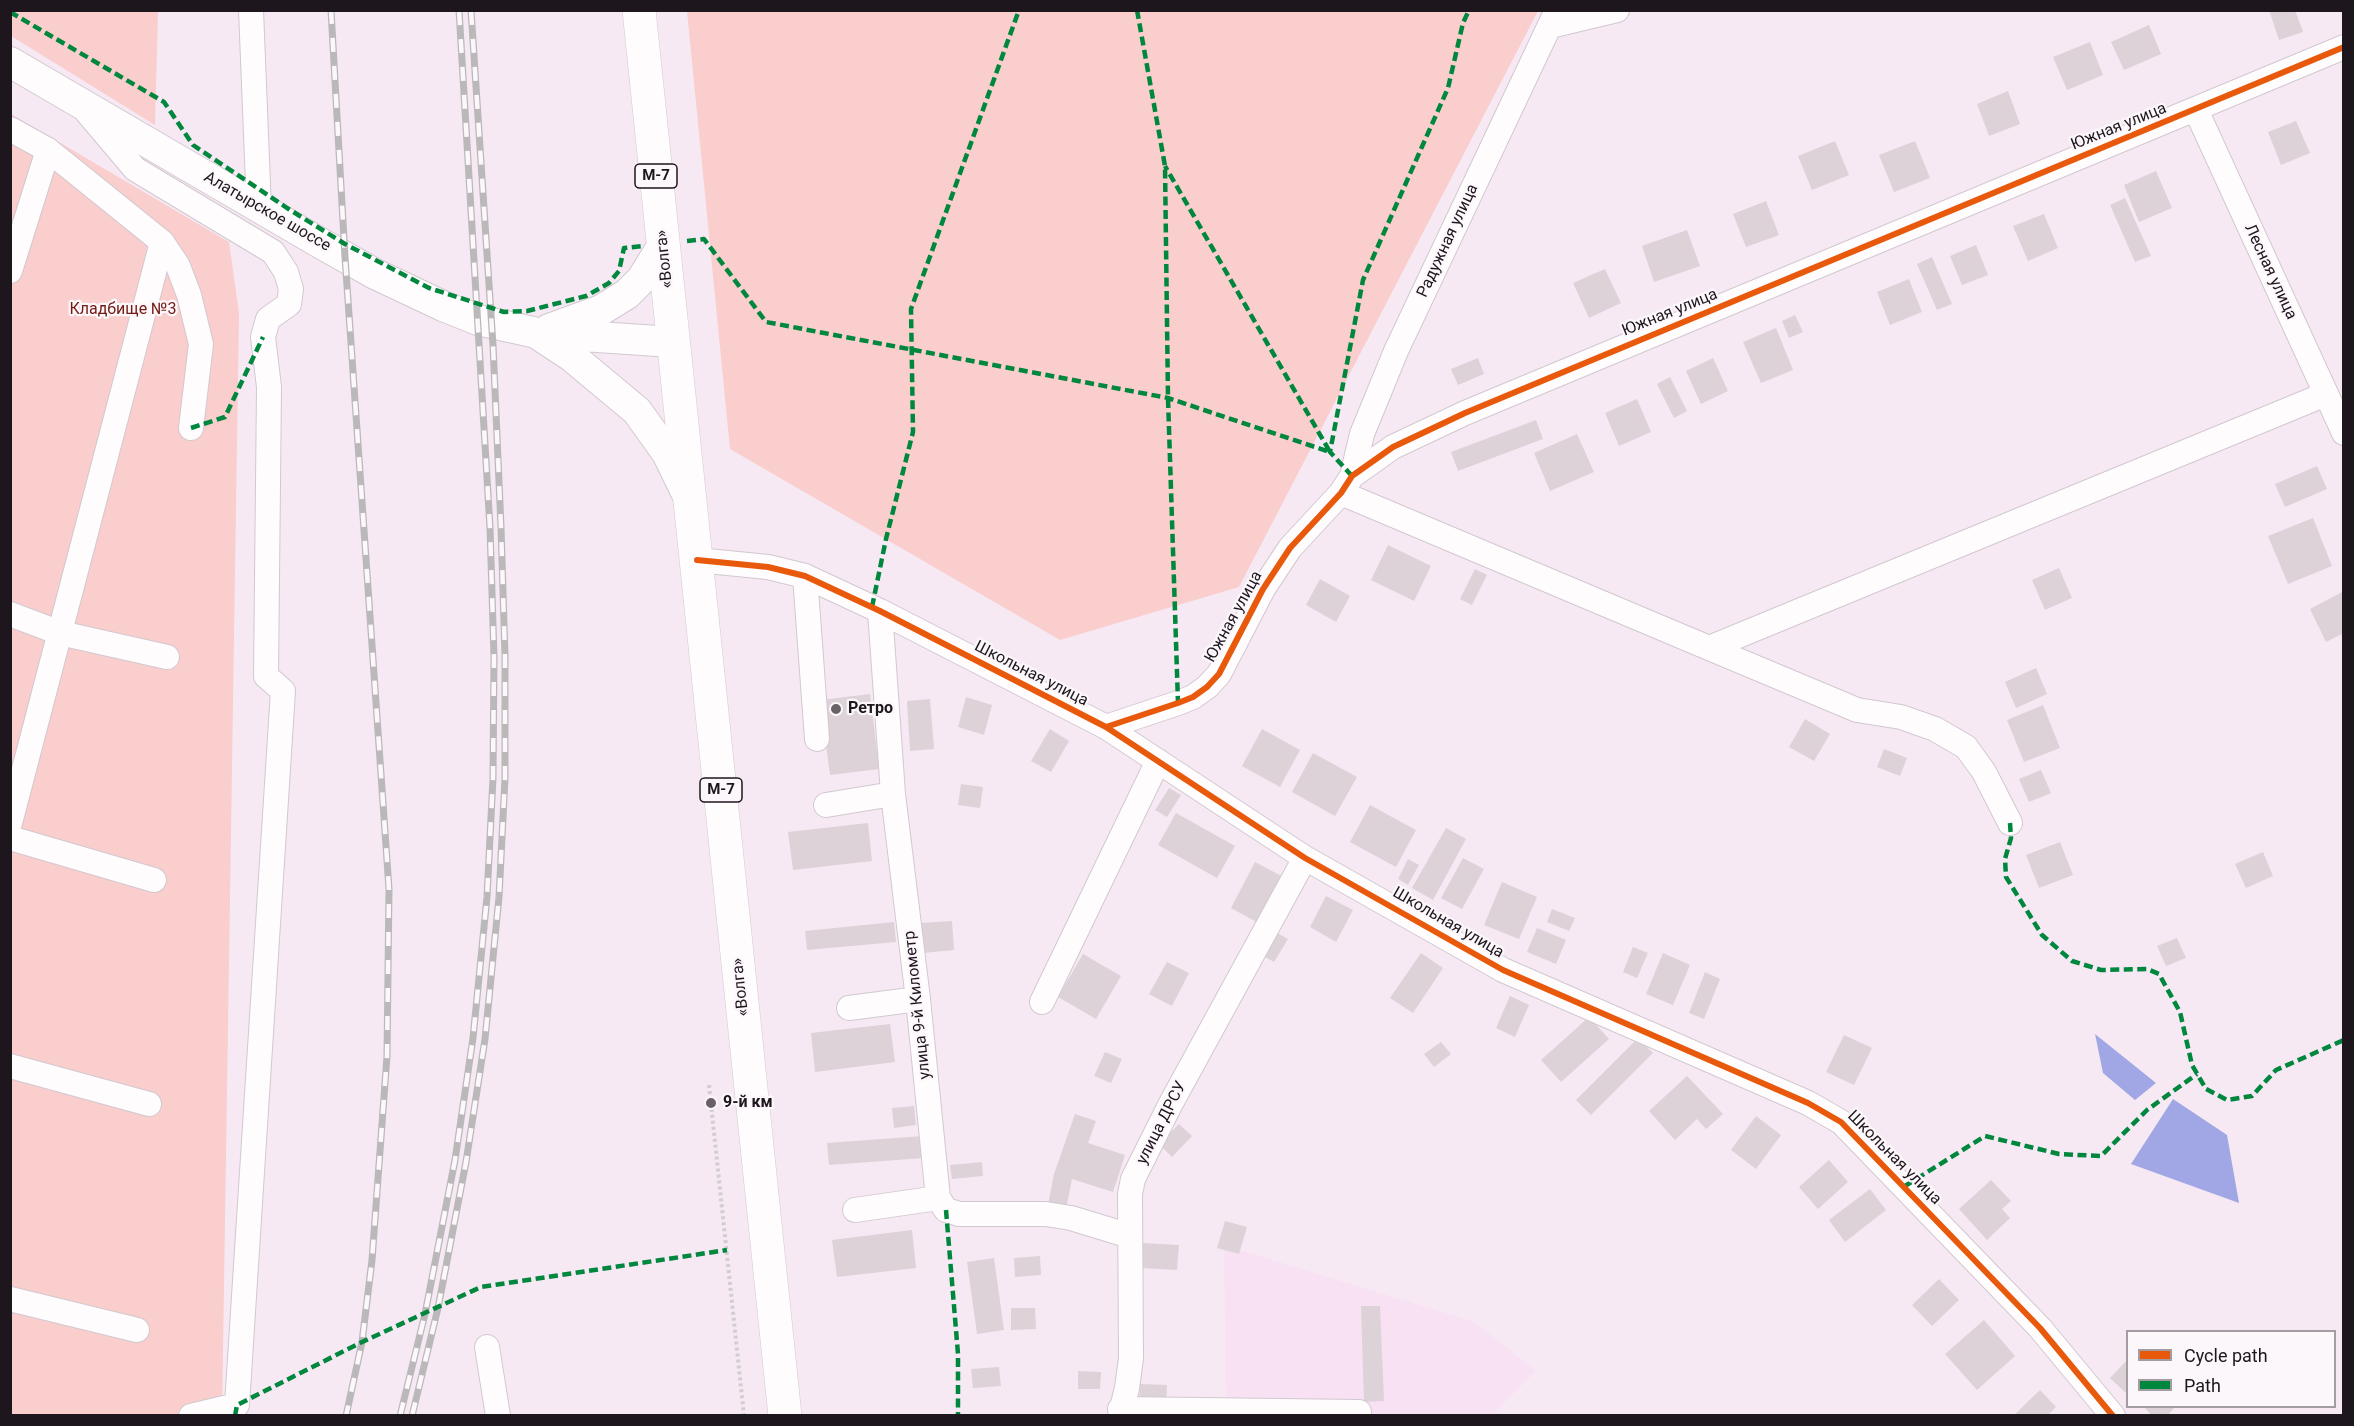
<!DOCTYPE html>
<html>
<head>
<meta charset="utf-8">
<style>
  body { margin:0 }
  #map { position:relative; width:2354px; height:1426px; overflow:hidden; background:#f6e9f4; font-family:Roboto,sans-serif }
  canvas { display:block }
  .frame { position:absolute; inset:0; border:12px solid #1e161d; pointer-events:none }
  .legend { position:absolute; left:2126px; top:1330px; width:210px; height:78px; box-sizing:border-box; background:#fcf7fb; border:2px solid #a39da2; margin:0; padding:8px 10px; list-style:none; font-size:18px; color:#1e161d }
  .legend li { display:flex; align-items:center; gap:12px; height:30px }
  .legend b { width:30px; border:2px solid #a39da2 }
</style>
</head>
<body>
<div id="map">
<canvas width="2354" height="1426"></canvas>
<div class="frame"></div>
<ul class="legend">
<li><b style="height:8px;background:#e8590c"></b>Cycle path</li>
<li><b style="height:8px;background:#00873e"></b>Path</li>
</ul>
</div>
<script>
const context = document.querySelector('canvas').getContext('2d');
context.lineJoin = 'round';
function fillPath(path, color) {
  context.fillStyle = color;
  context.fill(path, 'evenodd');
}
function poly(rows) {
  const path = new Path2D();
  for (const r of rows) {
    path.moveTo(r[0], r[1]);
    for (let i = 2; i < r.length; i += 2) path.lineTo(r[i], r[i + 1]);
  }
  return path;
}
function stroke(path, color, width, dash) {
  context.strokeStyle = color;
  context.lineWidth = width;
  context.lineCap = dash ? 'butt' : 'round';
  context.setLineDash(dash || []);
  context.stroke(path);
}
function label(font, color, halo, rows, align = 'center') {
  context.font = font + ' Roboto,sans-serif';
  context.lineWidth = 4.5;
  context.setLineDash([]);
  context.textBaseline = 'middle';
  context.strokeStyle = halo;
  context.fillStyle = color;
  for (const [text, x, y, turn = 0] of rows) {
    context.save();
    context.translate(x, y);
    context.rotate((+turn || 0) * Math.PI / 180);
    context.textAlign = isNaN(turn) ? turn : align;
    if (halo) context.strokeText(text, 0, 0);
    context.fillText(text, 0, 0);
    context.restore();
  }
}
const built = poly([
  [1224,1245,1474,1322,1536,1371,1497,1410,1503,1415,1369,1415,1226,1404]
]);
const green = poly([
  [10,11,158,11,155,125,11,36],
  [687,11,687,10,1538,11,1239,587,1060,640,730,449],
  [11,114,229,242,239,313,222,1415,11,1416]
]);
const water = poly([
  [2095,1034,2156,1083,2135,1100,2103,1073],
  [2173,1099,2227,1135,2239,1203,2131,1164]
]);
const building = poly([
  [2269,10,2295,10,2303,32,2279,40],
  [2149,25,2161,54,2124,70,2111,42],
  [2090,42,2103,75,2067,90,2053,57],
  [2008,91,2020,124,1989,136,1977,104],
  [2296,121,2310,153,2281,165,2268,132],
  [1835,141,1849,175,1812,190,1798,156],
  [1915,141,1930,178,1894,192,1879,155],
  [2156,171,2172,208,2139,222,2124,185],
  [2125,198,2151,256,2135,262,2110,205],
  [1766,201,1779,235,1746,247,1733,214],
  [2044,214,2058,248,2028,261,2013,226],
  [1687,230,1700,266,1654,282,1642,246],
  [1976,245,1988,275,1962,285,1950,256],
  [1932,257,1952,304,1937,310,1917,264],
  [1605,269,1621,303,1589,318,1573,283],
  [1909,279,1922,312,1890,325,1877,292],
  [1795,315,1803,332,1789,338,1782,321],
  [1776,328,1793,370,1761,383,1743,342],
  [1478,358,1484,374,1458,385,1451,369],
  [1713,358,1728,391,1701,404,1686,371],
  [1670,377,1687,411,1674,418,1657,384],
  [1637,399,1651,432,1619,446,1605,413],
  [1536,420,1543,439,1458,471,1451,452],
  [1577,434,1594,472,1550,491,1534,453],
  [2317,466,2327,489,2285,507,2275,484],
  [2313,518,2332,566,2288,584,2268,536],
  [1388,545,1431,566,1414,601,1371,580],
  [2059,568,2072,598,2045,610,2032,580],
  [1475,569,1487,575,1472,605,1460,599],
  [1320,579,1350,596,1336,622,1306,605],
  [2344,591,2344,633,2326,642,2310,609],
  [2036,668,2047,694,2016,708,2005,682],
  [870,694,879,769,830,775,820,700],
  [966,697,992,705,984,735,958,727],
  [930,699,934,749,910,751,907,701],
  [2043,705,2060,748,2024,762,2007,720],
  [1805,719,1830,734,1814,761,1789,747],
  [1050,729,1069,741,1051,772,1031,761],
  [1262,729,1300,750,1280,787,1242,766],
  [1884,749,1907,758,1900,776,1877,767],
  [1313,753,1357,777,1335,816,1292,792],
  [2041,770,2051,793,2029,802,2019,779],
  [961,784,983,787,980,808,958,805],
  [1169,788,1181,795,1167,817,1155,810],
  [1370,805,1416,830,1396,867,1350,842],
  [1176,813,1235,846,1217,878,1158,845],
  [868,823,872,861,793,870,788,832],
  [1446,828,1466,839,1433,900,1412,888],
  [2060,842,2073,875,2039,888,2026,855],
  [2263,852,2273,876,2246,888,2235,864],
  [1463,858,1484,869,1462,909,1441,898],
  [1408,859,1419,865,1408,885,1398,879],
  [1255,862,1287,879,1262,925,1231,908],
  [1502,882,1537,897,1519,939,1484,925],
  [1326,896,1353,910,1336,942,1310,927],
  [1552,909,1575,918,1569,931,1547,922],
  [952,921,954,950,923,953,921,923],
  [894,922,896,942,807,950,805,931],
  [1537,928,1566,940,1556,964,1527,952],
  [1274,931,1288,939,1274,962,1260,954],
  [2177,938,2186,958,2166,966,2157,946],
  [1633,947,1648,953,1637,978,1623,972],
  [1421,953,1443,968,1413,1013,1390,998],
  [1663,953,1690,965,1673,1005,1646,994],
  [1083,954,1121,976,1096,1019,1058,997],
  [1167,962,1189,973,1172,1006,1149,994],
  [1705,972,1720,979,1704,1019,1689,1013],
  [1510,996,1529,1005,1515,1037,1496,1028],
  [1589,1017,1609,1039,1561,1082,1541,1060],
  [890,1024,895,1062,815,1072,811,1033],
  [1844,1035,1872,1048,1854,1085,1826,1072],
  [1638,1038,1653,1053,1591,1115,1576,1100],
  [1441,1042,1451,1054,1434,1067,1424,1054],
  [1105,1052,1122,1059,1111,1083,1094,1076],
  [1687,1076,1723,1114,1706,1129,1697,1119,1675,1140,1649,1111],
  [914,1106,916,1125,894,1128,892,1108],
  [1075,1114,1096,1121,1088,1143,1125,1155,1113,1192,1072,1179,1066,1209,1048,1205,1054,1174],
  [1756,1116,1781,1135,1756,1169,1731,1150],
  [1179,1124,1192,1136,1172,1157,1159,1144],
  [923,1136,924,1158,829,1165,827,1143],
  [1829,1160,1848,1182,1818,1209,1799,1187],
  [982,1162,983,1176,952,1179,950,1165],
  [1991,1180,2011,1201,2002,1209,2010,1218,1987,1240,1959,1209],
  [1870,1189,1886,1210,1845,1242,1829,1220],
  [1225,1221,1247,1227,1239,1254,1217,1248],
  [912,1230,916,1268,837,1277,832,1240],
  [1143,1243,1179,1245,1177,1270,1141,1268],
  [1040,1256,1041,1275,1015,1277,1014,1258],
  [994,1258,1004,1330,977,1334,967,1262],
  [1939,1279,1959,1300,1932,1326,1912,1305],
  [1361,1306,1380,1306,1384,1401,1364,1402],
  [1011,1308,1035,1308,1036,1329,1011,1330],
  [1984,1320,2015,1356,1977,1390,1945,1354],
  [2128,1359,2128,1395,2110,1378],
  [999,1367,1001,1386,973,1388,971,1369],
  [1078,1371,1101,1372,1100,1389,1078,1389],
  [1140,1384,1167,1385,1166,1405,1139,1404],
  [2040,1390,2056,1407,2047,1416,2013,1416],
  [2143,1406,2176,1406,2167,1416,2152,1416]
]);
const path = poly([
  [709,1085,744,1416]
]);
const minor = poly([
  [251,10,259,209],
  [1550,26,1617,10],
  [2196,110,2344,433],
  [86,111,135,169,273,252,286,272,291,289,289,304,268,319,263,337,269,387,266,676,283,691,237,1405,191,1416],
  [10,129,48,150,162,242,178,266,189,295,201,344,191,428],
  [10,271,48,150],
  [1352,476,1362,434,1396,351,1557,10],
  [1341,493,1709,648,2326,394],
  [697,560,768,567,805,576,880,611,1106,727,1305,858,1503,970,1808,1103,1841,1122,2040,1328,2113,1416],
  [805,576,817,739],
  [880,611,893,794,918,999,938,1198,946,1210,959,1214,1046,1214,1071,1218,1130,1236],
  [10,614,60,633,167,657],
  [1709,648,1857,710,1901,717,1935,729,1966,747,1984,772,2010,823],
  [1106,727,1178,703,1193,697,1207,687,1219,674,1263,589,1290,548,1341,493,1352,476,1393,447,1465,413,2344,47],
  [826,805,893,794],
  [10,823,162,242],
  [10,838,154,880],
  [1042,1002,1158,761],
  [849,1008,918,999],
  [10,1066,149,1104],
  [855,1210,938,1198],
  [10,1299,137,1330],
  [487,1347,498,1416],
  [1120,1409,1359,1412,1359,1416],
  [1120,1416,1127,1388,1131,1358,1130,1194,1133,1179,1170,1105,1305,858]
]);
const major = poly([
  [10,62,315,240,375,274,443,306,478,320,537,333,673,342],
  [549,329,601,310,627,294,642,279,663,245],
  [539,335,571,356,637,411,667,453,686,492]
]);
const highway = poly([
  [639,10,785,1416]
]);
const rail = poly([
  [331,10,345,257,389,889,387,1056,372,1260,362,1342,346,1416],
  [400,1416,425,1314,455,1160,473,1038,487,897,493,778,494,657,490,528,459,10],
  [412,1416,438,1308,466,1162,485,1039,499,897,505,778,505,656,501,527,493,345,471,10]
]);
const quiet = poly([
  [1137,10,1165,166,1168,398,1178,703],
  [10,12,164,102,193,145,287,208,345,244,429,288,504,312,527,311,586,296,609,283,619,271,624,248,643,246],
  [687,241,704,239,766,322,1168,398,1330,452,1165,166],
  [191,428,225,417,263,337],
  [1352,476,1330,452,1363,280,1448,88,1463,23,1469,10],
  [872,607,886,539,913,432,911,309,1019,10],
  [2010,823,2011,838,2005,859,2006,877,2042,935,2072,961,2101,970,2147,969,2159,974,2180,1012,2192,1065,2206,1089,2227,1100,2252,1096,2276,1070,2344,1040],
  [1905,1186,1985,1136,2059,1154,2101,1156,2147,1110,2197,1074],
  [946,1210,958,1354,958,1416],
  [235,1416,237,1405,362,1342,481,1287,727,1250]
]);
const cycleway = poly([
  [697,560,768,567,805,576,880,611,1106,727,1305,858,1503,970,1808,1103,1841,1122,2040,1328,2113,1416],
  [1106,727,1178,703,1193,697,1207,687,1219,674,1263,589,1290,548,1341,493,1352,476,1393,447,1465,413,2344,47]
]);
const markers = [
  [836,709,6,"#6a6068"],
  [711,1103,6,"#6a6068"]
];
const shields = [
  [656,176,42],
  [721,790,42]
];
const shieldNames = [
  ["М-7",656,176],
  ["М-7",721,790]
];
const streetNames = [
  ["Южная улица",2119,127,-22],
  ["Алатырское шоссе",267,212,30],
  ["Радужная улица",1448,241,-65],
  ["«Волга»",665,259,-96],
  ["Лесная улица",2270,272,65],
  ["Южная улица",1670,313,-22],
  ["Южная улица",1234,617,-61],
  ["Школьная улица",1031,674,27],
  ["Школьная улица",1448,923,30],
  ["«Волга»",741,987,-96],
  ["улица 9-й Километр",918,1005,-96],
  ["улица ДРСУ",1162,1123,-63],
  ["Школьная улица",1894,1158,45]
];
const parkNames = [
  ["Кладбище №3",123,310]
];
const poiNames = [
  ["Ретро",848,709],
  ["9-й км",723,1103]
];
fillPath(built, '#f7e1f3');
fillPath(green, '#f9cecd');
fillPath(water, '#a1a7e5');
fillPath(building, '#ddd2d8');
stroke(minor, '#d2c8d0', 26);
stroke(major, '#d2c8d0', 32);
stroke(highway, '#d2c8d0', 34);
stroke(path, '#d1ced1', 4, [3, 3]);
stroke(minor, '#fefcfd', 24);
stroke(major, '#fefcfd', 30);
stroke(highway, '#fefcfd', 33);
stroke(rail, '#bbb8ba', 7);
stroke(rail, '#fcf7fb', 4.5, [14]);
stroke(quiet, '#00873e', 4.5, [9, 4.5]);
stroke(cycleway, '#e8590c', 6);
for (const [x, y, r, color] of markers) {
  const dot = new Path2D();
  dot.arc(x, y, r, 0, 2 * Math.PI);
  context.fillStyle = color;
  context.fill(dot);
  stroke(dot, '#fcf7fb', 2);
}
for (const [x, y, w] of shields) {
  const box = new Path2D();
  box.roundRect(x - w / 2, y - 12, w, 24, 4.5);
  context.fillStyle = '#fcf7fb';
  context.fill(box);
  stroke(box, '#1e161d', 1.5);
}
label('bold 15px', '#1e161d', null, shieldNames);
label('16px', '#1e161d', '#fcf7fb', streetNames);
label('16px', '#731a13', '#fcf7fb', parkNames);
label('bold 16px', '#1e161d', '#fcf7fb', poiNames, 'left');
</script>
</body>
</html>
